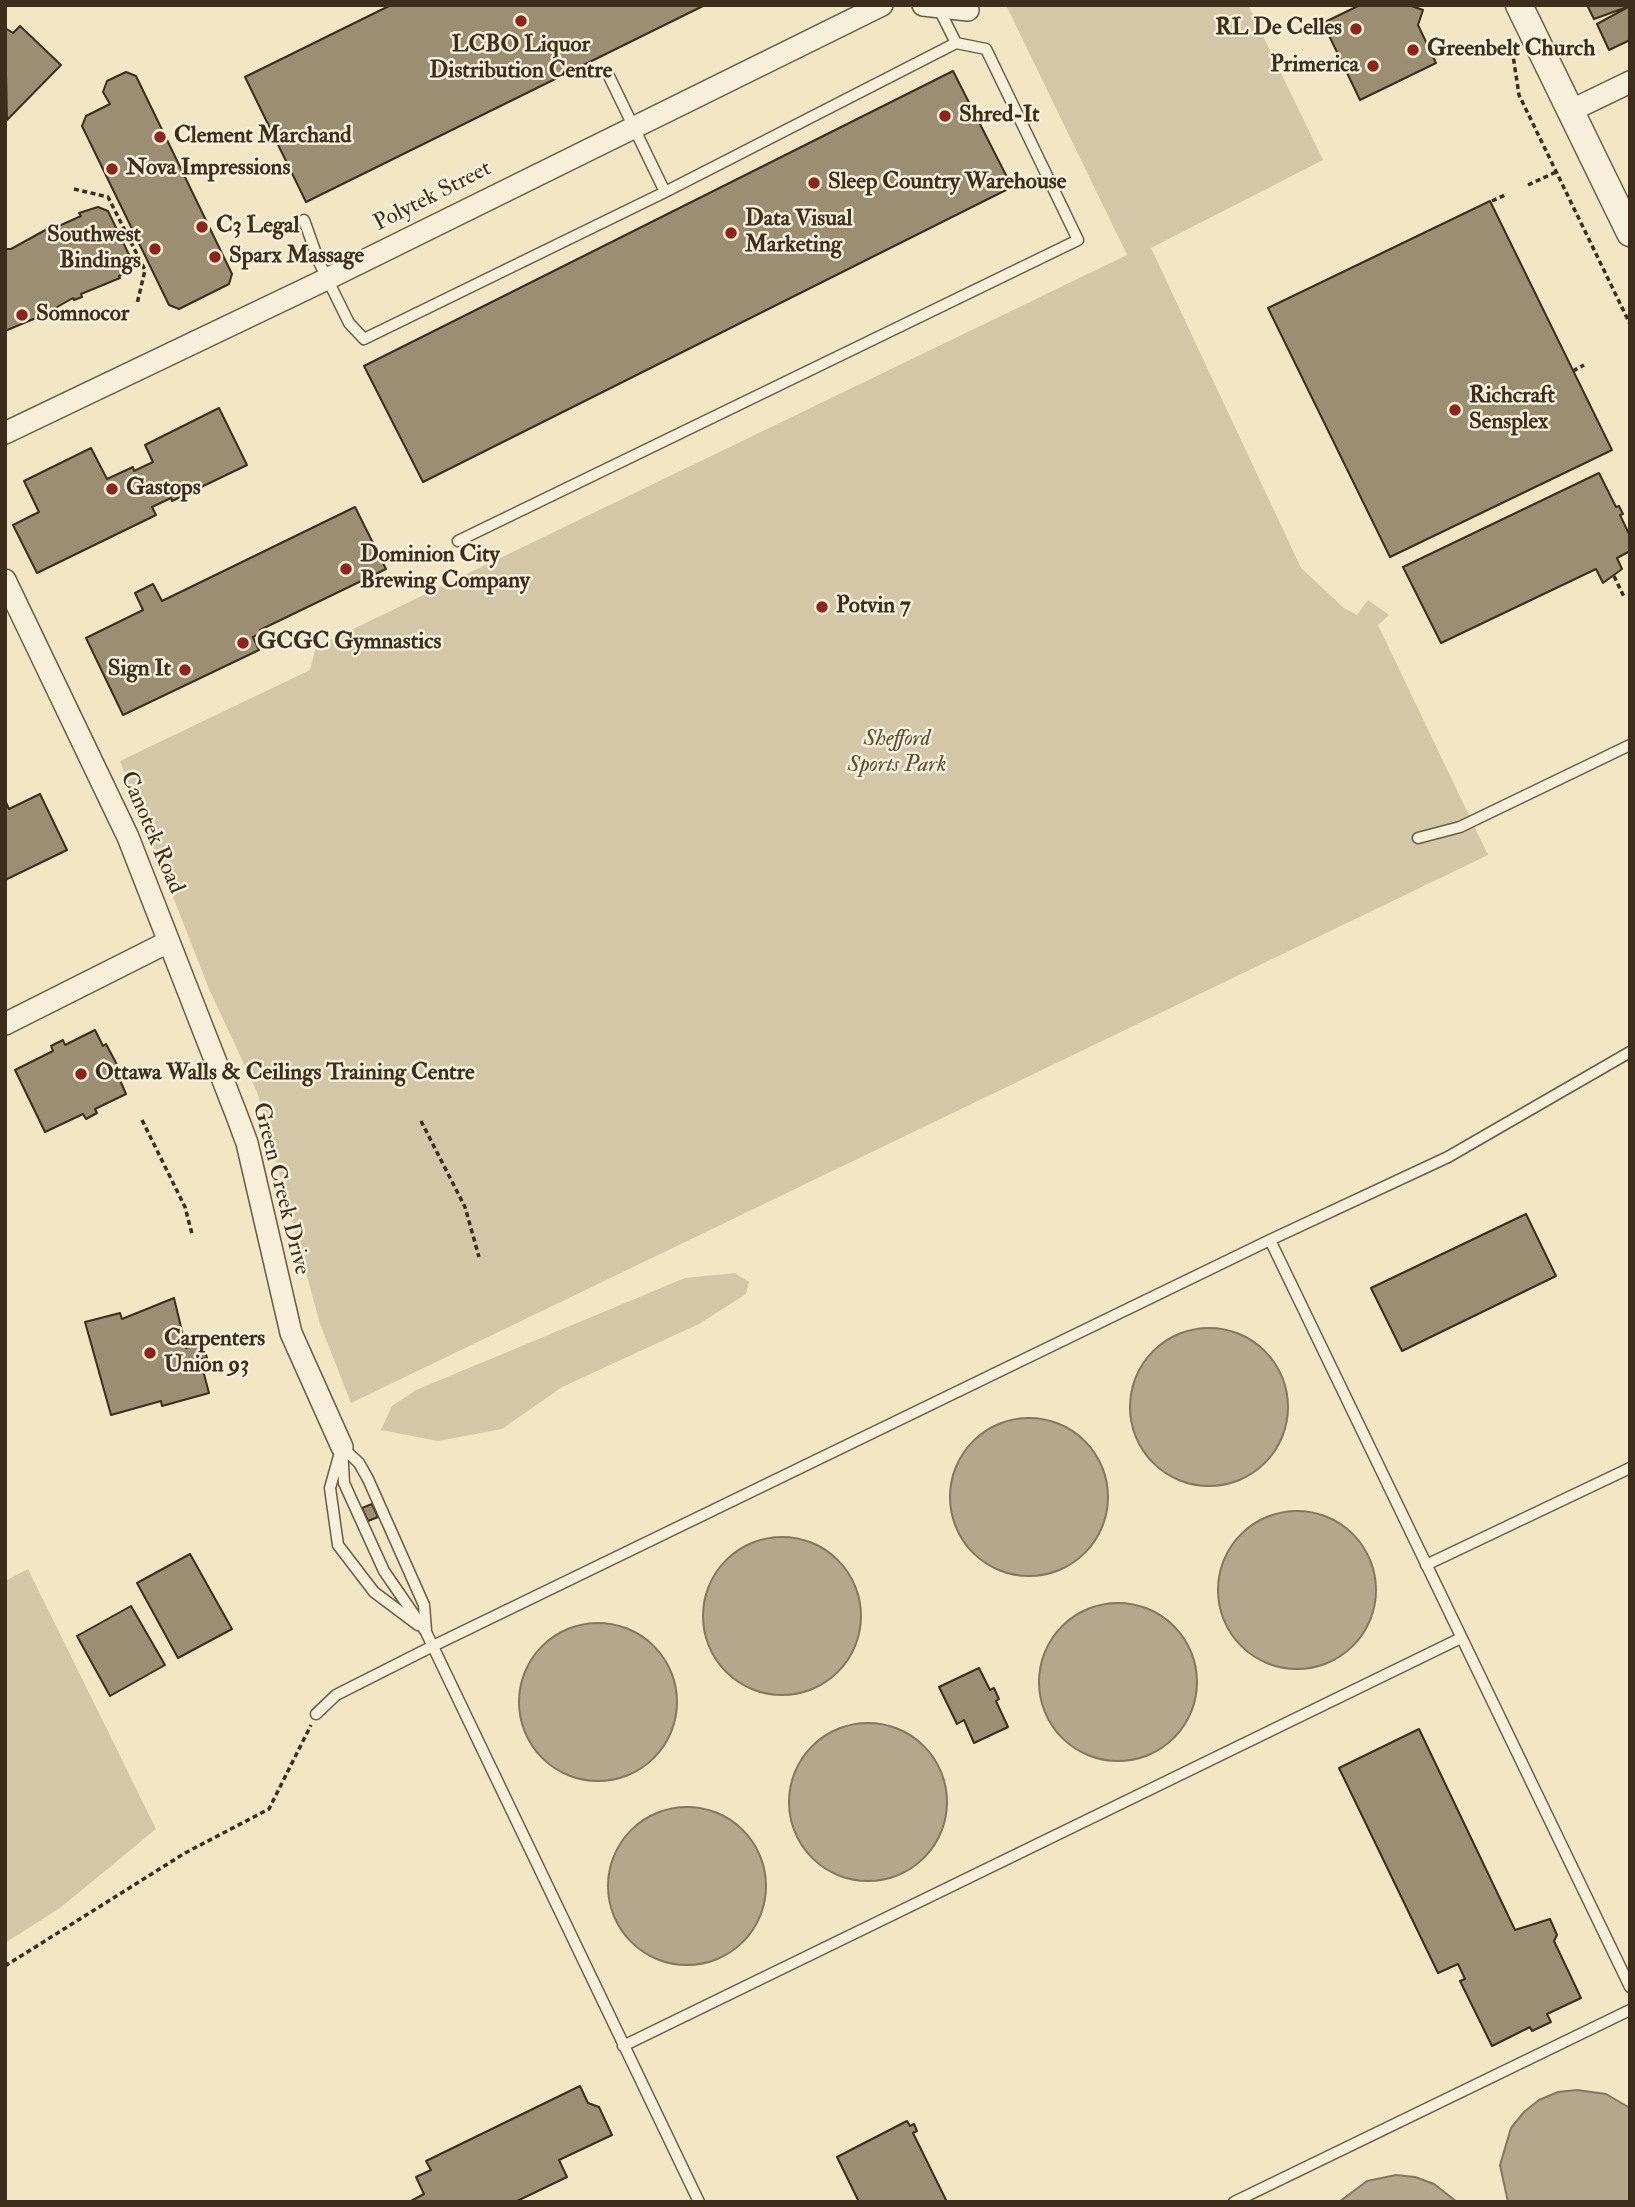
<!DOCTYPE html>
<html>
<head>
<meta charset="utf-8">
<style>
  body { margin:0 }
  #map { position:relative; width:1635px; height:2207px; overflow:hidden; background:#f2e6c4; font-family:"IM FELL Double Pica",serif }
  canvas { display:block }
  .frame { position:absolute; inset:0; border:7px solid #3c2e1b; pointer-events:none }
</style>
</head>
<body>
<div id="map">
<canvas width="1635" height="2207"></canvas>
<div class="frame"></div>
</div>
<script>
const context = document.querySelector('canvas').getContext('2d');
context.lineJoin = 'round';
function fillPath(path, color) {
  context.fillStyle = color;
  context.fill(path, 'evenodd');
}
function poly(rows) {
  const path = new Path2D();
  for (const r of rows) {
    if (r.length === 3) {
      path.moveTo(r[0] + r[2], r[1]);
      path.arc(r[0], r[1], r[2], 0, 2 * Math.PI);
      continue;
    }
    path.moveTo(r[0], r[1]);
    for (let i = 2; i < r.length; i += 2) path.lineTo(r[i], r[i + 1]);
  }
  return path;
}
function stroke(path, color, width, dash) {
  context.strokeStyle = color;
  context.lineWidth = width;
  context.lineCap = dash ? 'butt' : 'round';
  context.setLineDash(dash || []);
  context.stroke(path);
}
function label(font, color, halo, rows, align = 'center') {
  context.font = font + ' "IM FELL Double Pica",serif';
  context.lineWidth = 5;
  context.setLineDash([]);
  context.textBaseline = 'middle';
  context.strokeStyle = halo;
  context.fillStyle = color;
  for (const [text, x, y, turn = 0] of rows) {
    context.save();
    context.translate(x, y);
    context.rotate((+turn || 0) * Math.PI / 180);
    context.textAlign = isNaN(turn) ? turn : align;
    if (halo) context.strokeText(text, 0, 0);
    context.fillText(text, 0, 0);
    context.restore();
  }
}
const green = poly([
  [1006,5,1248,5,1323,160,1151,248,1301,568,1344,608,1357,615,1368,600,1389,615,1378,625,1488,855,351,1403,320,1324,257,1092,209,989,120,761,310,670,316,647,1127,255],
  [735,1273,749,1282,746,1294,699,1324,562,1387,502,1429,438,1441,381,1430,392,1406,416,1390,685,1278],
  [28,1569,156,1829,60,1908,5,1943,5,1581]
]);
const water = poly([
  [1209,1407,79],
  [1029,1497,79],
  [1297,1590,79],
  [782,1616,79],
  [1118,1682,79],
  [598,1702,79],
  [868,1802,79],
  [687,1886,79],
  [1577,2090,1606,2094,1630,2108,1630,2202,1508,2202,1500,2165,1511,2128,1524,2112,1539,2100,1558,2092,1577,2090],
  [1396,2175,1415,2177,1434,2184,1457,2202,1339,2202,1367,2181,1396,2175]
]);
const building = poly([
  [391,5,705,5,306,202,245,77,391,5],
  [1360,5,1409,5,1423,10,1418,25,1436,63,1360,100,1323,23,1360,5],
  [1587,5,1630,5,1630,6,1594,19,1587,5],
  [1630,6,1630,40,1609,50,1597,24,1630,6],
  [20,26,61,65,7,120,5,28,13,33,20,26],
  [953,71,1012,187,423,482,364,366,953,71],
  [126,72,136,76,232,274,229,284,179,309,169,305,82,126,86,116,110,104,103,92,107,81,126,72],
  [1490,201,1612,450,1390,557,1268,308,1490,201],
  [98,207,108,211,132,261,129,271,119,276,120,278,81,294,82,297,74,300,73,298,43,315,5,331,5,249,11,249,49,228,50,230,81,216,79,213,98,207],
  [219,408,247,465,172,501,171,498,152,507,156,515,37,573,13,525,39,512,24,481,91,448,107,479,133,467,134,471,153,462,145,445,219,408],
  [1599,473,1616,507,1619,506,1623,514,1620,515,1630,536,1630,551,1617,558,1622,569,1603,583,1596,569,1441,643,1403,567,1599,473],
  [355,507,386,569,260,630,261,633,253,637,259,650,123,715,86,638,143,610,135,593,153,584,162,601,355,507],
  [40,794,67,850,5,880,5,800,9,809,40,794],
  [95,1030,103,1046,106,1044,123,1076,119,1078,126,1094,95,1109,97,1113,86,1119,83,1114,45,1132,15,1070,53,1051,51,1046,63,1040,65,1045,95,1030],
  [1526,1214,1556,1276,1402,1351,1371,1288,1526,1214],
  [174,1298,186,1348,203,1343,207,1358,200,1359,209,1393,162,1406,161,1401,111,1415,85,1322,120,1313,122,1319,174,1298],
  [372,1504,378,1517,368,1521,362,1508,372,1504],
  [190,1554,232,1629,178,1658,137,1583,190,1554],
  [131,1606,165,1665,110,1696,77,1636,131,1606],
  [979,1668,990,1690,994,1688,999,1699,996,1701,1008,1727,974,1743,964,1720,957,1724,939,1687,979,1668],
  [1419,1729,1515,1930,1550,1919,1557,1935,1554,1941,1581,1998,1547,2014,1551,2022,1532,2031,1530,2027,1492,2046,1460,1981,1465,1979,1458,1964,1438,1973,1339,1768,1419,1729],
  [580,2086,588,2103,599,2107,612,2135,559,2160,567,2177,515,2202,409,2202,424,2194,416,2177,431,2170,426,2161,580,2086],
  [907,2121,910,2126,914,2124,917,2131,913,2133,947,2202,859,2202,837,2157,907,2121]
]);
const path = poly([
  [1511,42,1519,95,1630,324],
  [1528,185,1556,172],
  [74,189,108,197,145,270,137,304],
  [1492,201,1507,194],
  [1573,371,1584,365],
  [1614,576,1624,597],
  [142,1120,185,1207,192,1234],
  [421,1121,465,1207,479,1257],
  [5,1966,185,1853,269,1809,311,1725]
]);
const service = poly([
  [607,72,665,192],
  [304,220,319,262,349,323,364,339,665,192,956,43,938,7],
  [458,541,1078,240,986,49,956,43],
  [1418,838,1460,827,1630,745],
  [1270,1240,1630,1987],
  [342,1447,344,1483,384,1571,426,1632,699,2202],
  [342,1447,359,1463,368,1479,424,1605,426,1630],
  [339,1456,330,1488,338,1545,374,1592,418,1625],
  [1426,1565,1630,1468],
  [316,1714,336,1695,433,1646,1270,1240,1448,1157,1630,1052],
  [623,2046,1461,1638],
  [1234,2202,1630,2010]
]);
const minor = poly([
  [923,5,968,10],
  [1570,111,1630,82],
  [5,433,329,278,882,5],
  [5,580,128,837,237,1116,247,1143,291,1333,342,1447],
  [5,1024,168,942]
]);
const tertiary = poly([
  [1519,5,1630,233]
]);
const markers = [
  [521,21,7,"#8f2418"],
  [1356,29,7,"#8f2418"],
  [1413,50,7,"#8f2418"],
  [1373,66,7,"#8f2418"],
  [945,116,7,"#8f2418"],
  [160,137,7,"#8f2418"],
  [112,169,7,"#8f2418"],
  [814,183,7,"#8f2418"],
  [202,227,7,"#8f2418"],
  [731,233,7,"#8f2418"],
  [155,249,7,"#8f2418"],
  [215,257,7,"#8f2418"],
  [22,315,7,"#8f2418"],
  [1455,410,7,"#8f2418"],
  [112,489,7,"#8f2418"],
  [346,569,7,"#8f2418"],
  [822,607,7,"#8f2418"],
  [243,643,7,"#8f2418"],
  [185,670,7,"#8f2418"],
  [81,1074,7,"#8f2418"],
  [150,1353,7,"#8f2418"]
];
const poiNames = [
  ["RL De Celles",1342,29,"right"],
  ["LCBO Liquor",521,46,"center"],
  ["Distribution Centre",521,72,"center"],
  ["Greenbelt Church",1427,50],
  ["Primerica",1359,66,"right"],
  ["Shred-It",959,116],
  ["Clement Marchand",174,137],
  ["Nova Impressions",126,169],
  ["Sleep Country Warehouse",828,183],
  ["Data Visual",745,220],
  ["Marketing",745,246],
  ["C3 Legal",216,227],
  ["Southwest",141,236,"right"],
  ["Bindings",141,262,"right"],
  ["Sparx Massage",229,257],
  ["Somnocor",36,315],
  ["Richcraft",1469,397],
  ["Sensplex",1469,423],
  ["Gastops",126,489],
  ["Dominion City",360,556],
  ["Brewing Company",360,582],
  ["Potvin 7",836,607],
  ["GCGC Gymnastics",257,643],
  ["Sign It",171,670,"right"],
  ["Ottawa Walls & Ceilings Training Centre",95,1074],
  ["Carpenters",164,1340],
  ["Union 93",164,1366]
];
const streetNames = [
  ["Polytek Street",433,197,-27],
  ["Canotek Road",151,833,67],
  ["Green Creek Drive",280,1189,76]
];
const parkNames = [
  ["Shefford",897,740],
  ["Sports Park",897,766]
];
fillPath(green, '#d3c7a7');
fillPath(water, '#b4a78b');
stroke(water, '#84775e', 2);
fillPath(building, '#9b8e73');
stroke(building, '#3c2e1b', 2);
stroke(service, '#6a5c45', 13);
stroke(minor, '#6a5c45', 24);
stroke(tertiary, '#6a5c45', 29);
stroke(path, '#3c2e1b', 3.5, [5, 3.5]);
stroke(service, '#f7efd9', 10);
stroke(minor, '#f7efd9', 21);
stroke(tertiary, '#f7efd9', 26);
for (const [x, y, r, color] of markers) {
  const dot = new Path2D();
  dot.arc(x, y, r, 0, 2 * Math.PI);
  context.fillStyle = color;
  context.fill(dot);
  stroke(dot, '#f7efd9', 2.5);
}
label('bold 23px', '#3c2e1b', '#f7efd9', poiNames, 'left');
label('23px', '#3c2e1b', '#f7efd9', streetNames);
label('italic 23px', '#5a4d37', '#f7efd9', parkNames);
</script>
</body>
</html>
